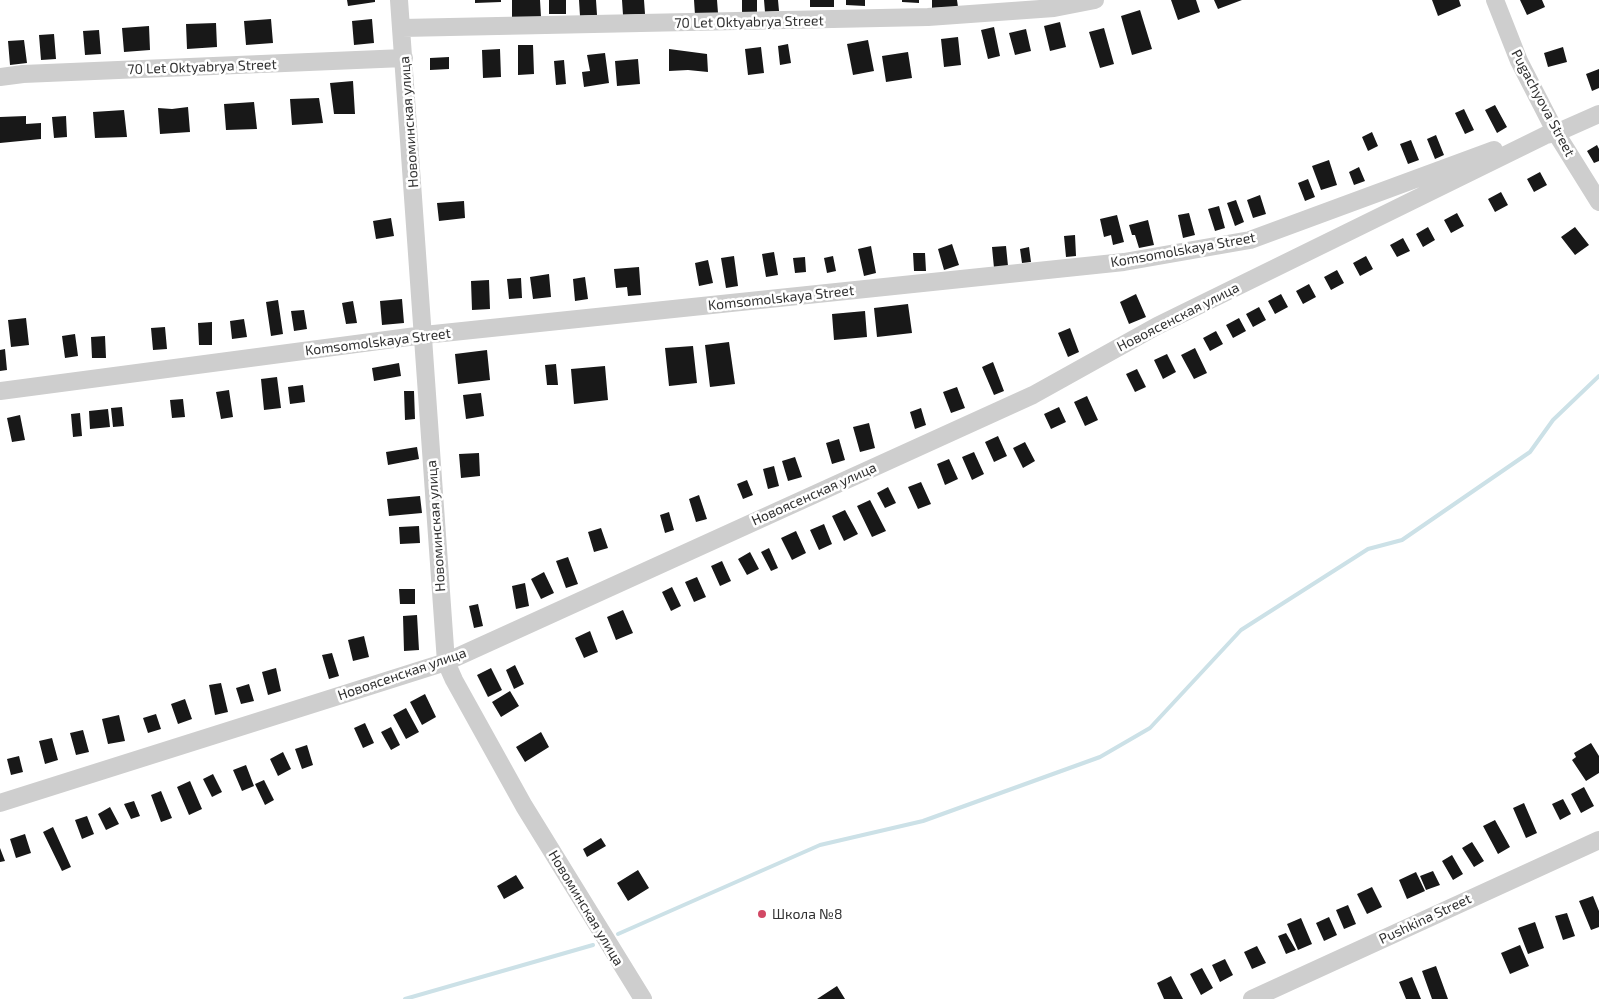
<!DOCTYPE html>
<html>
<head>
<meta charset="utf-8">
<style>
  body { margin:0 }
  canvas { display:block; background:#fff }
</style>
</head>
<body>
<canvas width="1599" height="999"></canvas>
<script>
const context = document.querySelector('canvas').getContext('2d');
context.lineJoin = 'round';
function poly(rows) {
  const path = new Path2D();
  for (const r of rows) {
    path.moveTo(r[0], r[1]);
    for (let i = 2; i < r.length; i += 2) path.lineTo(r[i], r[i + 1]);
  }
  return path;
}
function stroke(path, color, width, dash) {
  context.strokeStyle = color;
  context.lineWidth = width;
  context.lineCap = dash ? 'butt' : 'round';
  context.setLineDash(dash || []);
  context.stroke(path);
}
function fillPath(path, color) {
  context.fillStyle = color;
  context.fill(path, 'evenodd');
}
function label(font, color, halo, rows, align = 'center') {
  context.font = font + ' "Exo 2",sans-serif';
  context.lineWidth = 5;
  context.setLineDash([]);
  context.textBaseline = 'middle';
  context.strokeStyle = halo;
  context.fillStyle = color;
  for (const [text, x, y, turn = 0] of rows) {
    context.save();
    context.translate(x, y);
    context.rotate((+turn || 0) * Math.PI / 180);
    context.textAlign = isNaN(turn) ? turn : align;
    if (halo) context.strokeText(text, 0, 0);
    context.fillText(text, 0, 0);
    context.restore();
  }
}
const stream = poly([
  [618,934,820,845,923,821,1100,757,1150,728,1241,630,1368,549,1402,540,1530,452,1553,420,1599,376],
  [405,999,593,945]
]);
const building = poly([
  [347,0,375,0,375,2,348,6],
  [475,0,501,0,501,2,475,3],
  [512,0,540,0,541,17,512,18],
  [549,0,566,0,566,14,549,14],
  [579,0,596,0,597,15,580,16],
  [622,0,644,0,645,14,623,15],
  [694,0,717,0,718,13,695,15],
  [742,0,757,0,757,13,742,14],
  [764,0,778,0,779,11,765,12],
  [810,0,834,0,834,7,810,7],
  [846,0,865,0,865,6,846,5],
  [902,0,919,0,919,3,902,2],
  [932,0,957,0,958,7,932,8],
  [1171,0,1196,0,1200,12,1178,20],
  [1214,0,1242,0,1218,9],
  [1432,0,1459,0,1461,6,1438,16],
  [1520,0,1542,0,1545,7,1527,15],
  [1140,10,1152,49,1132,55,1121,16],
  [271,19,273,43,246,45,244,21],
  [372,19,374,43,354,45,352,21],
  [1060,22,1066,47,1050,51,1044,26],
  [216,23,217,47,187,49,186,24],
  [149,26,150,50,124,52,122,28],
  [994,27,1000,56,988,59,981,30],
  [1104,28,1114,64,1100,68,1089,32],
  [1026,29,1031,51,1015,55,1009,33],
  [99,30,101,54,85,55,83,31],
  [54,34,56,59,41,60,39,35],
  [958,37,961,65,944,67,941,39],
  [24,40,27,63,10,65,8,41],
  [868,40,874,71,853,75,847,44],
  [788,44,791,63,780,65,778,46],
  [518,45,533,45,534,74,518,75],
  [761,47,764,73,748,75,745,49],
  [1563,47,1567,62,1548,67,1544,53],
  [500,49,501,77,483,78,482,50],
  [669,49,707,54,708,72,688,70,669,71],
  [908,52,912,78,886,82,882,56],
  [605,53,609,83,584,87,582,72,590,71,587,55],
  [449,57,449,69,430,70,430,58],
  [638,59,640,84,617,86,615,61],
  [564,60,566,84,556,85,554,61],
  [1599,69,1599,88,1592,91,1586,74],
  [353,81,355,114,334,114,330,83],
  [319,98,323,123,292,125,290,99],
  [254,102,257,129,226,130,224,104],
  [1495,105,1507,127,1497,133,1485,110],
  [188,107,190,132,160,134,158,108,172,109],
  [1464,109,1474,130,1465,134,1455,113],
  [124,110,127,137,95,138,93,112],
  [26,116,26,124,41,123,41,139,0,143,0,117],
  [66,116,67,137,54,138,52,117],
  [1372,132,1378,146,1368,151,1362,137],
  [1436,135,1444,155,1435,159,1427,139],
  [1411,140,1419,160,1408,164,1400,144],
  [1597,145,1599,149,1599,161,1594,163,1587,151],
  [1329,160,1337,185,1321,190,1312,166],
  [1359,167,1365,181,1354,185,1349,172],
  [1540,172,1547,185,1534,192,1527,179],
  [1308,179,1315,197,1305,201,1298,183],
  [1501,192,1508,205,1495,212,1488,199],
  [1260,195,1266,214,1253,218,1247,200],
  [1236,200,1244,222,1235,226,1227,203],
  [464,201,465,218,439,221,437,203],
  [1219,206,1225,228,1215,231,1208,209],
  [1189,213,1195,235,1183,238,1178,215],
  [1457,213,1464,226,1451,233,1444,220],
  [1117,215,1124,242,1113,245,1111,235,1104,237,1100,219],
  [391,218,394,236,376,239,373,221],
  [1148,220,1154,245,1139,248,1135,235,1132,235,1129,225],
  [1428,227,1435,240,1423,247,1416,234],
  [1575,227,1589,245,1575,255,1561,237],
  [1075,235,1076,256,1066,257,1064,236],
  [1403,238,1410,251,1397,257,1390,245],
  [952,244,959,265,944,270,938,249],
  [871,246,876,273,864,276,858,249],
  [1006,246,1008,266,994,268,992,247],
  [1029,247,1031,262,1022,263,1020,249],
  [774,252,778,275,766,277,762,254],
  [913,253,925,253,926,271,914,271],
  [734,256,738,286,726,288,721,258],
  [833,256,836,271,827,273,824,258],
  [1366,256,1373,269,1360,276,1353,263],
  [805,257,806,272,795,273,793,258],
  [708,260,713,283,699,286,695,263],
  [639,267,641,295,628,296,627,287,616,288,614,269],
  [1337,270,1344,283,1331,290,1324,277],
  [549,274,551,297,533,299,530,277],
  [585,277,588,299,575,301,573,279],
  [521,278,522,298,509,299,507,279],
  [489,280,490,309,472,310,471,281],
  [1309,284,1316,297,1303,304,1296,291],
  [1136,294,1146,317,1129,324,1120,302],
  [1281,294,1288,307,1275,314,1268,301],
  [402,299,404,323,382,325,380,301],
  [278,300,283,334,271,336,266,302],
  [353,301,357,323,346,324,342,303],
  [908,304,912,333,877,337,874,308],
  [1259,307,1266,320,1253,327,1246,314],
  [304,310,307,329,294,331,291,311],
  [865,311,867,337,834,340,832,314],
  [26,318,29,345,11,347,8,320],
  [1239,318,1246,331,1233,338,1226,325],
  [244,319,247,337,232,339,230,321],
  [212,322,212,345,199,345,198,323],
  [165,327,167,349,153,350,151,328],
  [1070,328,1079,352,1068,357,1058,333],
  [1216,331,1223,344,1210,351,1203,338],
  [75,334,78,356,65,358,62,336],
  [105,336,106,358,92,358,91,337],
  [729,342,735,384,710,387,705,345],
  [693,346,697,383,669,386,665,348],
  [1195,348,1207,373,1194,379,1181,355],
  [5,349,7,370,0,371,0,350],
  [487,350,490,380,458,384,455,354],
  [1167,354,1176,372,1163,379,1154,360],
  [993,362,1004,391,994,395,982,367],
  [399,363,401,376,374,381,372,368],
  [556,364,558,385,547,385,545,365],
  [605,366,608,400,574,404,571,369],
  [1137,369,1146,387,1135,392,1126,374],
  [277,377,281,408,264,410,261,379],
  [303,385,305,402,290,404,288,387],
  [957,387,965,408,951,413,943,392],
  [229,390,233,417,221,419,216,392],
  [404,391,414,391,415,419,405,420],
  [481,393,484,416,466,419,463,395],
  [1087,396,1098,420,1085,426,1074,402],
  [183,399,185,417,172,418,170,400],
  [122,407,124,426,113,427,111,408],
  [1059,407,1066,422,1051,429,1044,414],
  [921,408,926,425,915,429,910,412],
  [108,409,110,427,90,429,89,411],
  [80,413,82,436,73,437,71,414],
  [20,415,25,440,12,442,7,418],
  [869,423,875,448,860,452,853,427],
  [998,436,1007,456,994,462,985,442],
  [839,439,845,460,832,464,826,443],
  [1025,442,1035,461,1023,468,1013,448],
  [417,447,419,459,388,465,386,452],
  [974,452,984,474,972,480,962,457],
  [479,453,480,476,461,478,459,454],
  [795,457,802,477,788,481,782,461],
  [949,459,958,479,945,485,937,464],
  [774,466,779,486,768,489,763,469],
  [747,480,753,495,743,499,737,484],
  [921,482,931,504,918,509,908,487],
  [888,487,896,503,885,508,877,493],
  [699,495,707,519,696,522,689,499],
  [420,496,422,513,389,516,387,499],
  [870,500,886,531,872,537,857,506],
  [845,510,858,534,844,541,832,516],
  [669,512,674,530,665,533,660,515],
  [824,524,832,544,819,550,810,530],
  [419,526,420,543,400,544,399,527],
  [601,528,608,548,594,552,588,532],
  [796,531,806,553,792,560,781,538],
  [769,548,778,568,771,571,761,552],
  [750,552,759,569,747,575,738,559],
  [568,557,578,584,566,588,556,561],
  [722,561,731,581,720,586,711,566],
  [544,572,554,593,541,599,531,579],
  [697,577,706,597,694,602,685,582],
  [525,583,529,606,516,609,512,586],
  [672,587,681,606,671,611,662,592],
  [399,589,415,589,415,604,400,604],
  [478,604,483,626,474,628,469,606],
  [623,610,633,633,616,640,607,617],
  [417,615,419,650,404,651,403,616],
  [590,631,598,652,584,658,575,638],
  [364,636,369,657,353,661,348,640],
  [332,653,339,676,329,679,322,655],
  [515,665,524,684,514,689,506,670],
  [276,668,281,691,268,695,262,672],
  [491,668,502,690,488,697,477,675],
  [221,683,228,712,215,715,209,685],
  [249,684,254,701,241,704,236,688],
  [510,691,519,706,501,717,492,702],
  [425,694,436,717,422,725,410,702],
  [185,699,192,719,178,724,171,704],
  [406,708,419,732,406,739,393,715],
  [156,714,161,729,148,733,143,718],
  [119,715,125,741,108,744,102,719],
  [365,723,374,743,363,748,354,728],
  [391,727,400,745,391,750,381,732],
  [83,730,89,752,76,755,70,733],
  [541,732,549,747,525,762,516,747],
  [52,738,58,760,45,764,39,741],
  [1591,743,1599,756,1599,773,1586,781,1572,760,1576,757,1574,753],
  [307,745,313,765,302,769,295,749],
  [283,752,291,769,278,776,270,759],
  [19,756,23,772,11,775,7,759],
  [246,765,254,786,242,791,233,770],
  [213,774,222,792,212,797,203,779],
  [264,780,274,800,265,805,255,784],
  [190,781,202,809,189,815,177,787],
  [1584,787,1594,806,1581,813,1571,794],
  [161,791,172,818,161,822,151,795],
  [1563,799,1571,814,1560,820,1552,804],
  [134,801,140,816,131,819,124,804],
  [1524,803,1537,833,1526,838,1513,808],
  [110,807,119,824,106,830,98,814],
  [87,816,94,834,82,839,75,820],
  [1495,820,1510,847,1498,854,1483,826],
  [53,827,71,867,62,871,43,832],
  [25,834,31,853,16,858,10,839],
  [601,838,606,846,587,857,583,849],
  [1472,842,1484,861,1474,867,1462,848],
  [0,848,5,861,0,862],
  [1452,855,1463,874,1453,880,1442,861],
  [638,870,649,888,628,901,617,883],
  [1433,871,1440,885,1426,890,1420,876],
  [1416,872,1425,891,1407,899,1399,880],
  [516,875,524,888,504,899,497,886],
  [1372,887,1382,907,1367,914,1357,894],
  [1593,896,1599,911,1599,927,1591,930,1579,901],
  [1348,905,1356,924,1344,929,1336,910],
  [1567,913,1575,936,1563,940,1555,916],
  [1329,917,1337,935,1324,941,1316,923],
  [1301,918,1312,944,1298,950,1287,924],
  [1535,922,1544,948,1528,954,1518,928],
  [1286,933,1296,950,1286,954,1278,936],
  [1520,945,1529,966,1510,974,1501,953],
  [1257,946,1266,963,1252,969,1244,952],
  [1225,959,1233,975,1220,982,1212,965],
  [1436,966,1448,999,1432,999,1422,971],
  [1202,968,1213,988,1201,995,1190,974],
  [1171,976,1183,999,1164,999,1157,983],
  [1412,977,1421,999,1406,999,1399,982],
  [837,986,845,999,817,999]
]);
const minor = poly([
  [399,0,446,662,454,680,524,806,643,999],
  [1495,0,1519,61,1556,133,1599,202],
  [402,28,928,17,1054,8,1095,0],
  [0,77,23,74,404,58],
  [0,391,424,335,1124,262,1250,240,1494,150],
  [0,803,446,662,1033,395,1157,326,1546,135,1556,133,1599,114],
  [1252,999,1599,840]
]);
const markers = [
  [762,914,5,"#d24965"]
];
const streetNames = [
  ["70 Let Oktyabrya Street",749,22,-1],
  ["70 Let Oktyabrya Street",202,67,-2],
  ["Pugachyova Street",1543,103,62],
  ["Новоминская улица",409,122,-94],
  ["Komsomolskaya Street",1183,250,-10],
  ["Komsomolskaya Street",781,298,-6],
  ["Новоясенская улица",1178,317,-27],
  ["Komsomolskaya Street",378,342,-7],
  ["Новоясенская улица",814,494,-24],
  ["Новоминская улица",436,526,-94],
  ["Новоясенская улица",402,674,-19],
  ["Новоминская улица",586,908,59],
  ["Pushkina Street",1425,919,-25]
];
const poiNames = [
  ["Школа №8",772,914]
];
stroke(stream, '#cce1e7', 4);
fillPath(building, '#181818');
stroke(minor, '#cecece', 18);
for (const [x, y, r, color] of markers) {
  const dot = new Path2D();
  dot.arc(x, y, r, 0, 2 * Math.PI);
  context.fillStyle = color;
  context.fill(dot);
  stroke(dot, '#fff', 2);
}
label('14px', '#313131', '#fff', streetNames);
label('14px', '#313131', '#fff', poiNames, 'left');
</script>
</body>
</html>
